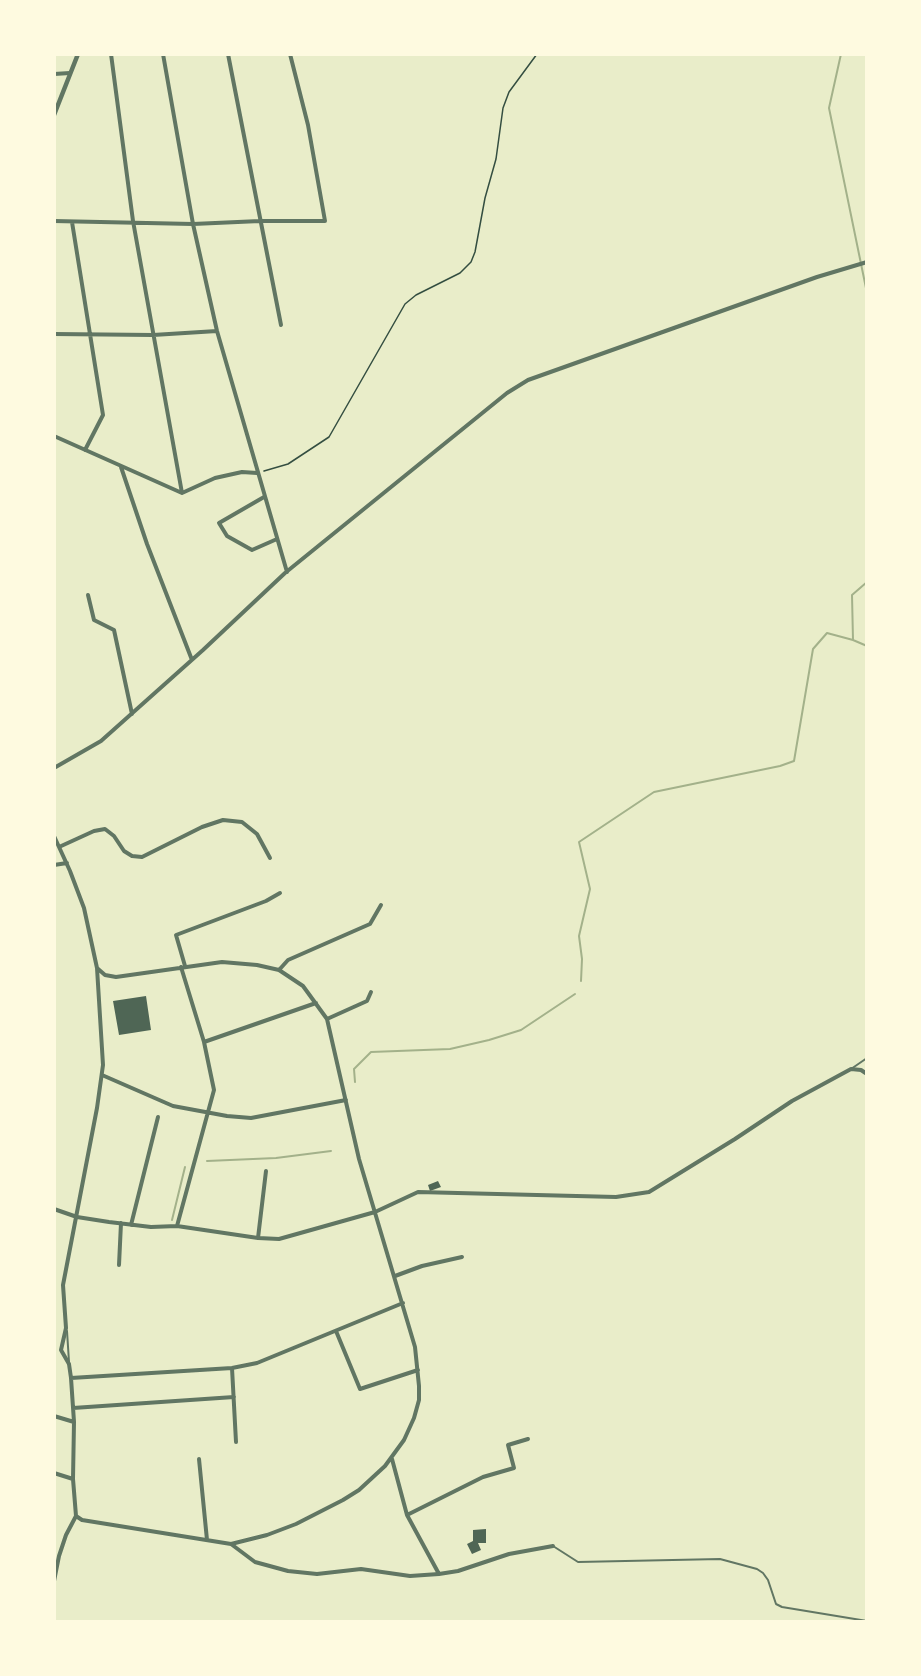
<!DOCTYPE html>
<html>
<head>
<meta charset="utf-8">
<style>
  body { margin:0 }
  #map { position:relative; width:921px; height:1676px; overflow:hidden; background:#e9edc9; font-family:"Public Sans",sans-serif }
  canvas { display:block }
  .frame { position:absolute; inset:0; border:56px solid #fefae0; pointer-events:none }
</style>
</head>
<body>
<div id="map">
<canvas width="921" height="1676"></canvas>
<div class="frame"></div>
</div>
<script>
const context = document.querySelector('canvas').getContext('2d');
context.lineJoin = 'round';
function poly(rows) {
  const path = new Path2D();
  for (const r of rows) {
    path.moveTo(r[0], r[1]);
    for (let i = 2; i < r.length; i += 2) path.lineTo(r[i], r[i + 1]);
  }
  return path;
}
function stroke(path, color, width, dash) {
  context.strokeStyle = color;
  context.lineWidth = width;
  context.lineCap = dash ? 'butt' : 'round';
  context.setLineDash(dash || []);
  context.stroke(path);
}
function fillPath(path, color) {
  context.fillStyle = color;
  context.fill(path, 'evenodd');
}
const stream = poly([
  [841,54,829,108,867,293],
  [853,640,852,595,867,582],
  [581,981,582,959,579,936,590,889,579,842,654,792,780,766,794,761,813,649,827,633,853,640,867,646],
  [355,1082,354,1069,371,1052,450,1049,489,1040,521,1030,575,994],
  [207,1161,276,1158,331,1151],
  [172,1220,185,1167]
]);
const building = poly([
  [146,996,151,1030,119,1035,113,1001],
  [438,1181,441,1187,430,1191,428,1185],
  [486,1529,486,1543,478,1543,481,1550,472,1554,467,1544,473,1541,473,1530]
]);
const path = poly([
  [264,471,288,464,329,437,405,304,416,295,460,273,471,262,475,252,485,198,496,159,503,108,509,92,537,54]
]);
const service = poly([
  [851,1069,867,1058],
  [67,1331,69,1362],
  [553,1546,578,1562,720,1559,757,1569,763,1573,768,1580,776,1604,782,1607,867,1621]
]);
const minor = poly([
  [111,54,133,221,182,493],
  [163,54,193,224,217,331,287,572],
  [228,54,281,325],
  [54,74,70,73],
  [54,221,193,224,260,221,325,221,308,125,290,54],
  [72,222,103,415,85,450],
  [54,334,153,335,217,331],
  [54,436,182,493,215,478,242,472,257,473],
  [121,467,147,544,192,660],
  [264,497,219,523,227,536,252,550,277,539],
  [88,595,94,620,114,630,132,714],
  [54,768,101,741,203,650,285,573,507,393,528,380,817,277,867,262],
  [54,836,70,871,84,908,97,968,103,1065,97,1108,63,1285,66,1328,61,1350,69,1364,71,1378,74,1422,73,1479,76,1516],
  [59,847,94,831,105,829,114,836,124,851,132,856,142,857,202,827,223,820,242,822,257,834,270,858],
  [54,865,67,863],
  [185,966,176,935,266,901,280,893],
  [97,968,105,975,116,977,222,962,257,965,279,970,303,986,327,1019,359,1159,415,1347,419,1386,419,1400,414,1418,404,1440,385,1466,359,1490,343,1500,296,1524,267,1535,231,1544],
  [279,970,288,960,370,924,381,905],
  [327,1019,367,1001,371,992],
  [204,1042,316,1003],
  [102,1075,173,1106,227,1116,251,1118,346,1100],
  [54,1209,77,1217,109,1222,151,1227,177,1226,258,1238,279,1239,375,1212,418,1192,616,1197,649,1192,735,1139,792,1101,851,1069,861,1070,867,1074],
  [131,1225,158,1117],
  [177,1226,214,1090,204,1042,181,967],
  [258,1238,266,1171],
  [119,1265,121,1223],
  [395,1276,422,1266,462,1257],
  [336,1331,360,1389,418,1370],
  [232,1368,236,1442],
  [71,1378,232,1368,257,1363,403,1303],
  [73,1408,234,1397],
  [54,1416,74,1422],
  [199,1459,207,1540],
  [392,1459,407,1515,439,1574],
  [54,1473,73,1479],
  [407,1515,483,1477,514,1468,508,1445,528,1439],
  [76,1516,82,1520,231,1544,255,1562,288,1571,317,1574,361,1569,410,1576,439,1574,458,1571,509,1554,553,1546],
  [54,1581,59,1556,66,1535,76,1516]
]);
const tertiary = poly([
  [54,115,78,54]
]);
stroke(stream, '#a3b18a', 2);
fillPath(building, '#4f6655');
stroke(path, '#344e41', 1.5);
stroke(service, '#617663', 2);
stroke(minor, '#617663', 4);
stroke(tertiary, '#617663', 4.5);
</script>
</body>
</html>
